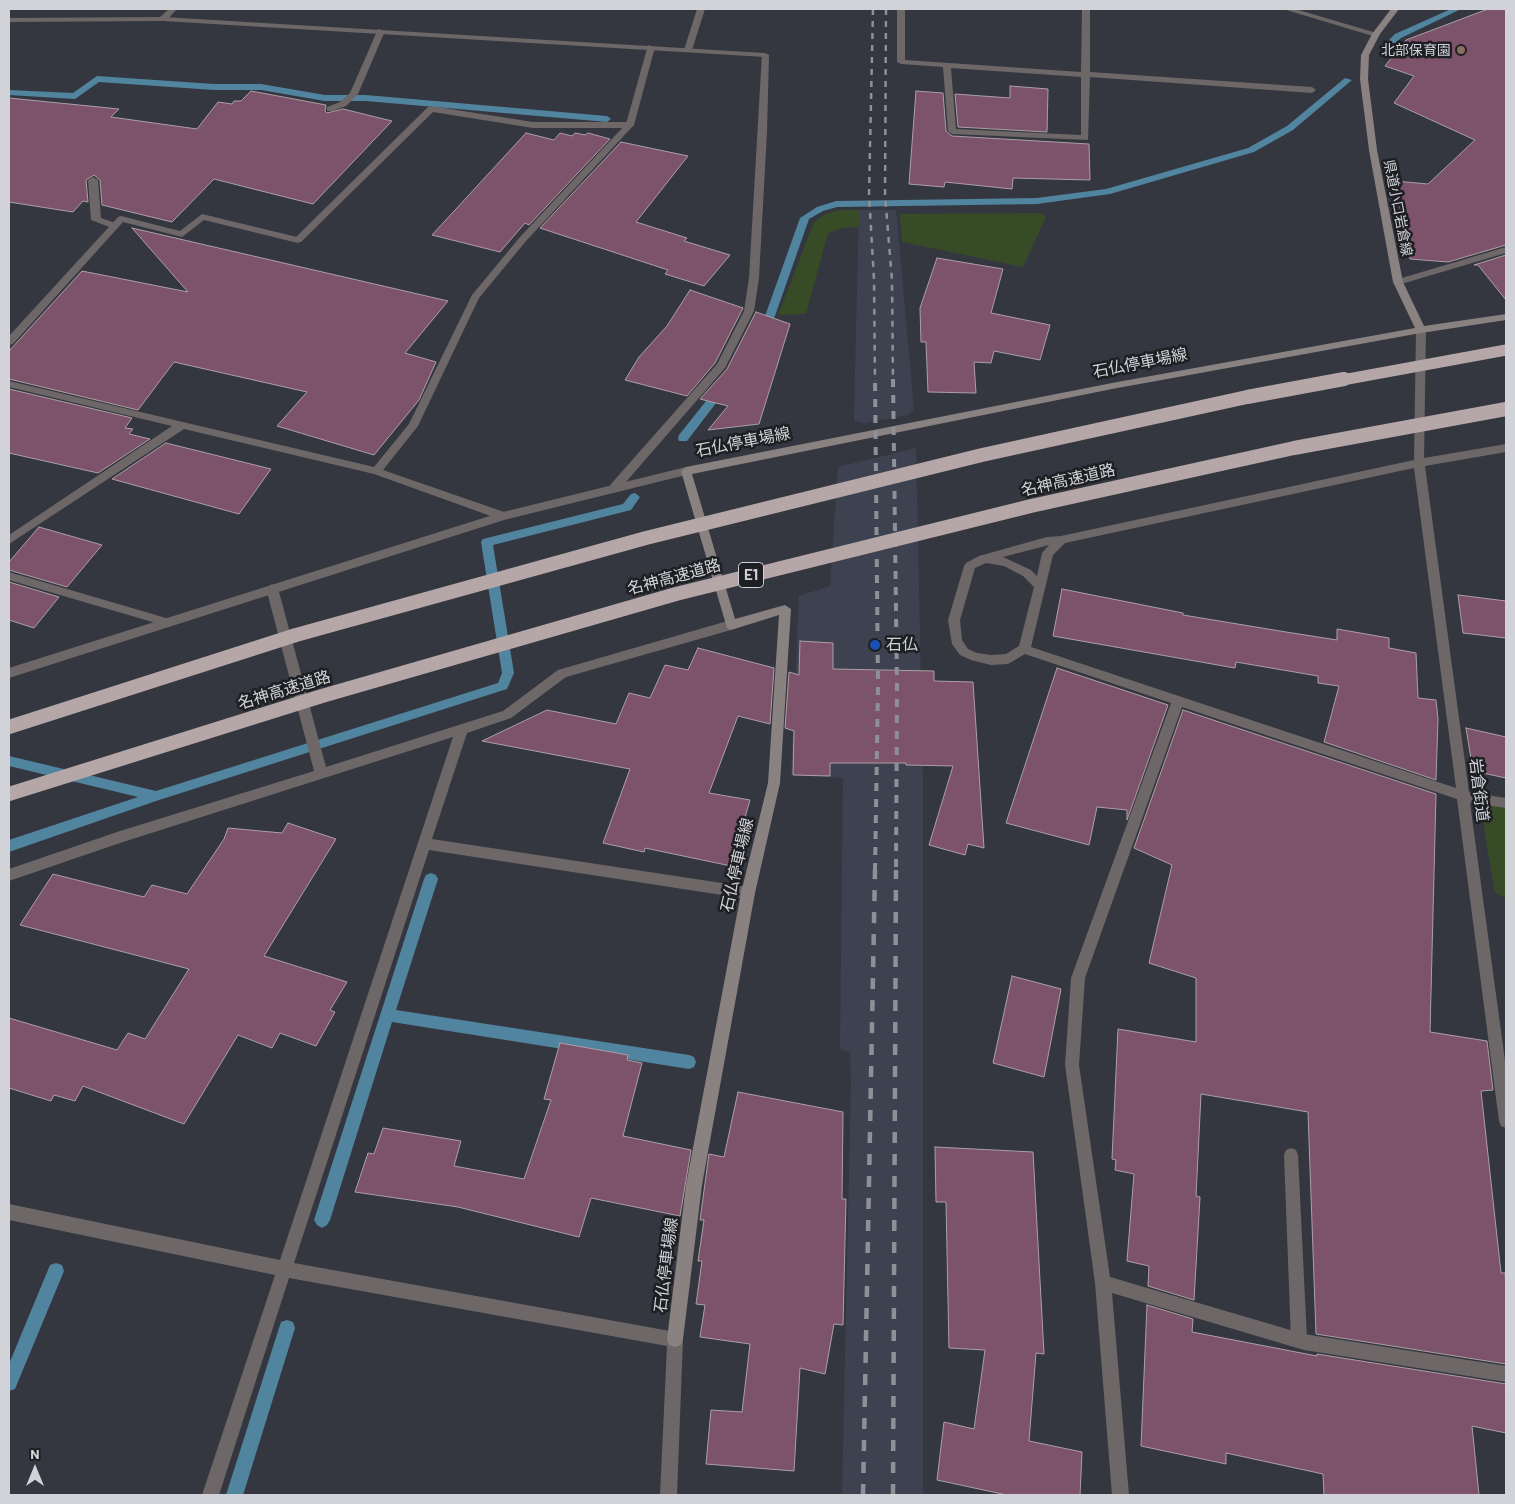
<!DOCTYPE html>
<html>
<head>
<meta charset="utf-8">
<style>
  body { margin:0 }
  #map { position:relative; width:1515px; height:1504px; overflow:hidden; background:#353740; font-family:Barlow,sans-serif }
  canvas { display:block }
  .frame { position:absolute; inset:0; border:10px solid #d1d3d8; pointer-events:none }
  .north { position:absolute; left:10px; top:1444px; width:50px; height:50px; -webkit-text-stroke:4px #1e1f23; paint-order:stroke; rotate:0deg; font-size:14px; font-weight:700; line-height:20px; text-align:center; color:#d1d3d8 }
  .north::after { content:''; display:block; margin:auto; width:18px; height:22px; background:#d1d3d8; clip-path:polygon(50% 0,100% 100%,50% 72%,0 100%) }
</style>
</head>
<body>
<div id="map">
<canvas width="1515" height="1504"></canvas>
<div class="frame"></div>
<div class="north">N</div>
</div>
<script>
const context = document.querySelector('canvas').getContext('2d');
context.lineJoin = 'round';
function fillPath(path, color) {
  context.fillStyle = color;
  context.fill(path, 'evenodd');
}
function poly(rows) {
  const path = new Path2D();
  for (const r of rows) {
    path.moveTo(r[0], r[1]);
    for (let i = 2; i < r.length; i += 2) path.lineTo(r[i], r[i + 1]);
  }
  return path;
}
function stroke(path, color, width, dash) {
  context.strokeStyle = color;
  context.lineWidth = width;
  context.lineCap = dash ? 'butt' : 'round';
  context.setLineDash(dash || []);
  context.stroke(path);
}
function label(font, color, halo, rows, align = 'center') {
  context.font = font + ' Barlow,"Noto Sans JP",sans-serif';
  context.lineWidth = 5;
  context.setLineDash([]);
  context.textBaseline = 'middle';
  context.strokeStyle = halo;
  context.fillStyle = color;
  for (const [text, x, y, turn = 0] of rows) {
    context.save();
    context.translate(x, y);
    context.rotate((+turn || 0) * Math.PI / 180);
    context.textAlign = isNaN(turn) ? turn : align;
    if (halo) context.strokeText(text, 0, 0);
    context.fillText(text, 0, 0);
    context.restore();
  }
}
const built = poly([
  [859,210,896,210,914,409,908,415,864,423,854,421,854,416],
  [916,448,923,779,923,1495,842,1495,851,1083,850,1052,840,1049,843,778,791,775,799,596,830,586,838,467]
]);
const green = poly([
  [839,210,859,210,859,227,842,228,828,233,806,314,778,315,814,222,826,214],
  [1041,213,1046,217,1023,267,902,242,900,214],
  [1491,805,1506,808,1506,899,1495,892,1485,837,1483,812]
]);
const stream = poly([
  [1451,9,1461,9,1401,38,1389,49,1382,47,1395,34,1451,9],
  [97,76,214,84,261,84,325,95,366,95,607,116,611,119,607,122,366,101,325,101,261,90,214,90,99,82,75,99,9,95,9,90,73,93,97,76],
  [1345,78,1352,80,1293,130,1254,152,1110,194,1037,204,837,207,823,211,809,219,769,333,764,336,759,333,800,218,817,207,836,201,1037,198,1106,189,1248,148,1287,126,1345,78],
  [722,385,726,386,727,388,726,390,687,441,679,441,678,438,679,435,718,386,722,385],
  [635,493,640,497,631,510,493,545,514,673,507,689,156,801,9,852,9,840,138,797,9,766,9,756,156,791,498,683,502,673,481,542,483,539,623,504,631,494,635,493],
  [431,873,436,875,438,879,396,1010,689,1055,694,1057,696,1062,694,1067,689,1069,392,1022,330,1220,327,1225,322,1228,317,1225,314,1220,424,879,426,875,431,873],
  [56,1263,62,1265,64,1271,15,1389,9,1391,9,1364,50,1265,56,1263],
  [287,1320,293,1322,295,1328,243,1495,226,1495,279,1328,281,1322,287,1320]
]);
const building = poly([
  [1488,9,1506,9,1506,245,1448,262,1410,259,1395,181,1428,184,1475,140,1394,103,1414,76,1385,66,1406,40,1488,9],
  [1010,86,1048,89,1047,132,958,127,955,94,1010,98,1010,86],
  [251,91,326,105,325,111,327,113,343,109,392,121,313,204,214,179,172,222,102,205,100,180,94,175,86,180,88,202,83,201,73,212,9,202,9,98,119,109,111,117,197,129,218,102,232,104,234,101,241,101,251,91],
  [916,91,943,93,946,131,952,136,1089,144,1090,180,1013,178,1012,189,945,182,944,187,909,184,916,91],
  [526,133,554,140,560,133,572,136,575,133,585,135,588,133,610,139,529,225,525,223,500,252,432,235,526,133],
  [621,142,688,156,636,222,687,238,684,241,730,255,704,286,665,274,668,270,540,228,621,142],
  [132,228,448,301,405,353,436,362,419,400,374,455,277,426,307,392,174,362,138,410,9,379,9,351,82,271,188,292,132,228],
  [1506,255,1506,300,1478,265,1474,265,1506,255],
  [937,258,1003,269,991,313,1050,325,1040,360,994,351,991,363,974,362,976,393,928,392,926,342,921,342,920,308,937,258],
  [690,290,743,308,715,363,687,396,625,380,639,357,667,326,690,290],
  [756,312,790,324,759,424,708,430,728,406,700,399,727,369,756,312],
  [9,389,132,418,125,428,133,429,129,434,150,439,98,473,9,453,9,389],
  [166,443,271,469,239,514,112,479,166,443],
  [39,527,102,545,67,587,9,570,9,562,39,527],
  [9,582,59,597,34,628,9,620,9,582],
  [1062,589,1183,613,1183,615,1286,632,1337,640,1337,629,1389,638,1389,648,1416,653,1418,698,1436,700,1438,719,1436,780,1324,742,1339,686,1318,683,1318,676,1236,662,1235,668,1053,636,1062,589],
  [1458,595,1506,601,1506,638,1463,633,1458,595],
  [800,641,833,643,833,669,934,671,934,681,973,682,984,848,968,844,965,855,929,845,953,766,906,765,906,763,830,763,830,776,793,775,794,731,785,728,789,672,799,675,800,641],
  [698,648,774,668,770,724,738,716,709,793,750,800,731,866,645,848,644,852,603,843,630,769,482,741,547,710,616,724,629,693,650,698,665,665,688,670,698,648],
  [1057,668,1168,705,1127,820,1127,810,1097,807,1089,845,1006,823,1057,668],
  [1183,710,1436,794,1430,1032,1487,1041,1493,1090,1481,1091,1501,1273,1505,1273,1506,1288,1506,1364,1316,1334,1308,1112,1201,1094,1196,1196,1200,1197,1194,1300,1148,1286,1149,1266,1127,1261,1134,1174,1115,1170,1116,1160,1112,1159,1118,1029,1196,1042,1196,978,1149,963,1172,865,1134,848,1183,710],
  [1466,728,1506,737,1506,778,1473,771,1466,728],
  [288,823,336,839,264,956,347,982,330,1010,335,1012,316,1046,280,1033,272,1048,238,1035,184,1124,83,1086,75,1101,54,1095,51,1101,9,1088,9,1018,117,1050,128,1033,145,1039,189,969,20,925,53,874,144,897,152,885,187,894,224,839,228,828,282,833,288,823],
  [1012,976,1061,989,1044,1077,993,1063,1012,976],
  [560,1043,628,1055,627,1060,642,1063,623,1136,691,1150,680,1216,591,1198,579,1237,458,1207,355,1192,368,1153,374,1154,383,1128,461,1141,454,1166,524,1179,551,1100,544,1099,560,1043],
  [738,1092,843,1112,842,1199,846,1199,843,1325,834,1324,825,1374,800,1368,794,1471,706,1464,711,1410,742,1412,750,1344,700,1337,705,1305,696,1304,702,1261,698,1261,704,1220,700,1220,709,1154,724,1157,738,1092],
  [935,1147,1033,1152,1044,1354,1036,1353,1029,1441,1082,1452,1080,1495,1007,1495,937,1480,944,1422,974,1429,985,1350,949,1348,946,1202,936,1202,935,1147],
  [1147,1305,1193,1319,1192,1332,1317,1356,1317,1354,1506,1384,1506,1433,1472,1426,1479,1495,1324,1495,1323,1474,1226,1453,1226,1464,1141,1446,1147,1305]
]);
const service = poly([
  [378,29,385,31,358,94,346,106,333,111,327,111,327,107,340,102,350,93,378,29],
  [431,106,533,122,630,122,634,125,630,128,533,128,433,112,301,242,295,242,295,238,428,107,431,106],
  [93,177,98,180,101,218,118,224,118,228,112,228,91,220,88,180,93,177],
  [1291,1148,1296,1150,1298,1155,1307,1340,1305,1346,1299,1348,1293,1346,1291,1340,1284,1155,1286,1150,1291,1148]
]);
const minor = poly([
  [169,9,177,9,166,21,160,21,160,17,169,9],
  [697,9,705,9,692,50,688,52,684,50,697,9],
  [897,9,905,9,905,60,1081,72,1082,9,1090,9,1090,72,1312,87,1316,90,1312,93,1090,77,1088,140,952,134,948,131,943,67,901,64,897,62,897,9],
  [951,68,1081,77,1081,135,956,129,951,68],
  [1283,9,1295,9,1380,34,1373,36,1283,9],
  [648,45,655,47,634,125,526,241,479,298,418,426,383,470,507,513,509,516,507,519,499,519,374,474,184,429,9,544,9,535,172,426,9,387,9,381,374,467,409,424,472,295,520,237,626,124,648,45],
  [762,53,769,55,767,132,759,278,754,311,725,368,619,490,611,490,610,487,611,484,717,364,744,311,749,278,762,53],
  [202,214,301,238,303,240,298,243,204,220,182,237,123,222,13,344,9,345,9,336,118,217,121,216,180,231,202,214],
  [1506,247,1506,253,1398,285,1393,282,1395,280,1506,247],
  [1421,327,1426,330,1424,458,1506,444,1506,452,1425,466,1469,792,1506,798,1506,808,1470,803,1506,1068,1506,1128,1501,1126,1499,1121,1457,799,1182,707,1085,978,1079,1065,1110,1277,1304,1334,1506,1366,1506,1382,1304,1350,1112,1293,1129,1495,1112,1495,1095,1283,1065,1065,1071,978,1171,703,1025,654,1008,664,991,665,971,660,960,655,952,644,948,620,964,566,966,563,979,556,1047,537,1061,536,1414,460,1416,330,1421,327],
  [1414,468,1456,788,1031,647,1053,555,1065,543,1414,468],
  [1049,545,1042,553,1037,576,1031,570,1003,557,1049,545],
  [986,563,1004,566,1023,576,1034,587,1019,646,1006,654,991,655,977,653,968,649,962,640,960,620,975,568,986,563],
  [9,572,166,618,172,622,166,626,9,580,9,572],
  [272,584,278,588,326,767,503,711,558,670,731,620,737,625,731,630,566,677,511,718,467,733,432,839,748,887,753,889,755,893,753,897,748,899,429,850,294,1263,681,1333,683,1339,677,1495,660,1495,667,1346,289,1278,219,1495,202,1495,275,1275,9,1220,9,1204,280,1260,453,737,120,843,9,881,9,869,120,831,314,771,266,588,272,584]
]);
const tertiary = poly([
  [163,17,765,53,769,55,765,57,163,21,9,22,9,18,163,17],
  [686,467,690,468,691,471,690,474,504,520,9,678,9,668,499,513,686,467]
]);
const secondary = poly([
  [1391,9,1399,9,1380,34,1369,55,1368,79,1377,150,1403,282,1424,326,1506,314,1506,320,1421,333,1112,389,692,474,735,619,785,605,791,609,780,783,755,893,702,1185,683,1339,681,1345,675,1347,669,1345,667,1339,686,1185,741,893,768,783,779,615,731,630,727,628,681,471,686,467,1112,383,1415,328,1393,282,1369,150,1360,79,1361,55,1372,34,1391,9]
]);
const railFar2 = poly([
  [873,9,869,194,874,279,875,381],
  [886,9,885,195,892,280,893,381]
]);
const railFar1 = poly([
  [893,379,897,686,896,871],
  [875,871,878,685,875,379]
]);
const rail = poly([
  [863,1495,875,870],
  [893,1495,896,870]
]);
const motorwayBridgeFar1 = poly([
  [1337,381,1506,350]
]);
const motorwayBridge = poly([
  [9,727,296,635,646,538,982,455,1247,397,1344,379],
  [9,794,322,696,676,594,1031,506,1294,448,1506,409]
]);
const markers = [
  [1461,50,5,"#8d6e63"],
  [875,645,6,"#1a4fb4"]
];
const farPoinames = [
  ["北部保育園",1451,50]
];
const farStreetnames = [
  ["県道小口岩倉線",1398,208,79]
];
const shields = [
  [751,575,25]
];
const shieldNames = [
  ["E1",751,575]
];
const streetNames = [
  ["石仏停車場線",1140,363,-11],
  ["石仏停車場線",743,442,-11],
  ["名神高速道路",1068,480,-13],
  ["名神高速道路",674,577,-15],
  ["名神高速道路",284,690,-17],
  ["岩倉街道",1479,790,83],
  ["石仏停車場線",737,865,-77],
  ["石仏停車場線",666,1265,-83]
];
const poiNames = [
  ["石仏",886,645]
];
fillPath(built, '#3e4250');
fillPath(green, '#374b26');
fillPath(stream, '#51849e');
fillPath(building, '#7d526b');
stroke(building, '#aca0a6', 1);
fillPath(service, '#6d6767');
fillPath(minor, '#6d6767');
fillPath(tertiary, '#6d6767');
fillPath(secondary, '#8a8181');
stroke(railFar2, '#8e9097', 2.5, [6, 6]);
stroke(railFar1, '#8e9097', 4, [8, 8]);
stroke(rail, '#8e9097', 4.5, [11, 11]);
stroke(motorwayBridgeFar1, '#b5a7a7', 11);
stroke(motorwayBridge, '#b5a7a7', 14);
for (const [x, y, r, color] of markers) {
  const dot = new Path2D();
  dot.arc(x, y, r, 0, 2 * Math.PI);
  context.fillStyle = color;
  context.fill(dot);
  stroke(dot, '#1e1f23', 2);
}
label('14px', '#d1d3d8', '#1e1f23', farPoinames, 'right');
label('14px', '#d1d3d8', '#1e1f23', farStreetnames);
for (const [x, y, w] of shields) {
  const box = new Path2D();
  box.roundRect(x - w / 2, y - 12.5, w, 25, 4);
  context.fillStyle = '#1e1f23';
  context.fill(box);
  stroke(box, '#d1d3d8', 1);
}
label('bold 15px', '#d1d3d8', null, shieldNames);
label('16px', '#d1d3d8', '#1e1f23', streetNames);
label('16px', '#d1d3d8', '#1e1f23', poiNames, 'left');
</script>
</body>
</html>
